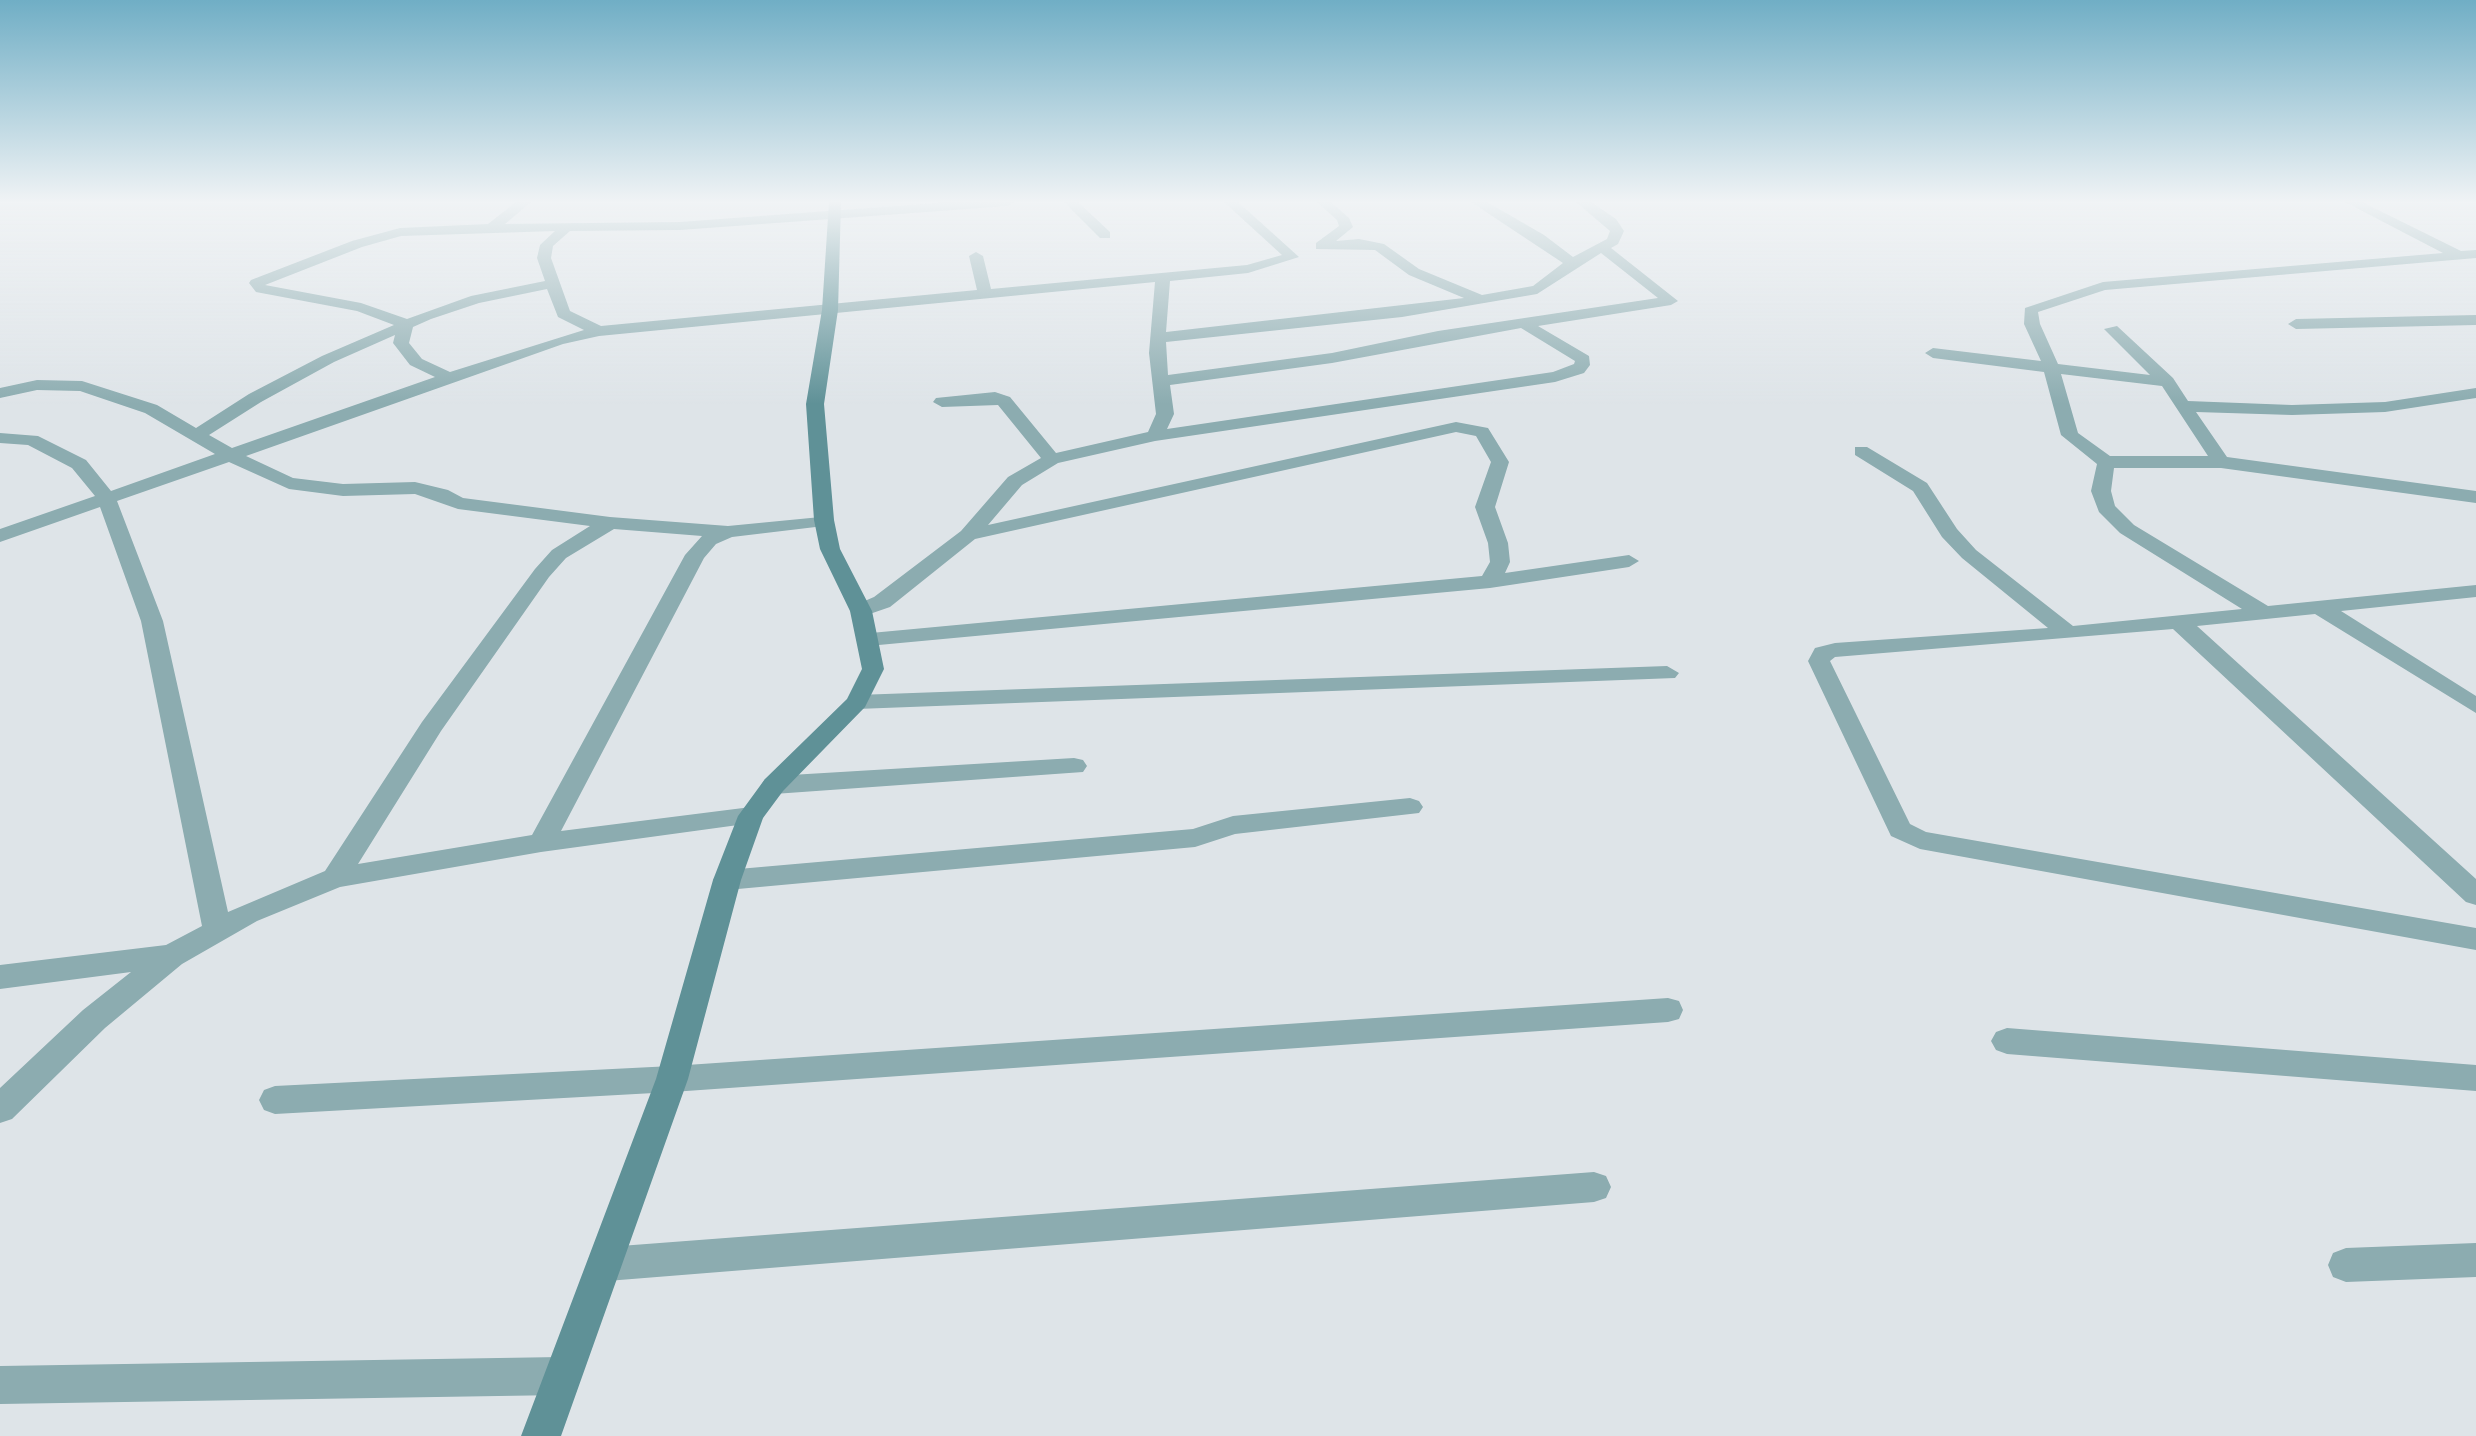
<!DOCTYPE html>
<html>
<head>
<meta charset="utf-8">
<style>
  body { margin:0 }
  canvas { display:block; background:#dee4e8 }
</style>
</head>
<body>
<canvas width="2476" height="1436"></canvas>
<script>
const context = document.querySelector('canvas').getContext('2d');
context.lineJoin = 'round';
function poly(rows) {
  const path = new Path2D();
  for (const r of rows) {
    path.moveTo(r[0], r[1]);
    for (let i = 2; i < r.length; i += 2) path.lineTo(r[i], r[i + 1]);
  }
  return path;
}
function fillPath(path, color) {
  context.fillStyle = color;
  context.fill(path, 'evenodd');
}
const street = poly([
  [516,202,531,202,505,224,680,222,949,202,1014,202,1008,206,680,230,570,231,553,246,551,258,570,311,601,326,977,290,969,256,976,252,983,256,991,289,1247,265,1282,255,1224,202,1238,202,1299,257,1248,273,1170,281,1166,332,1464,298,1409,275,1375,250,1316,249,1316,243,1339,226,1337,220,1317,202,1331,202,1349,218,1353,227,1336,241,1359,239,1384,244,1419,269,1482,295,1533,286,1563,263,1471,202,1487,202,1544,235,1573,257,1607,239,1610,231,1576,202,1591,202,1616,219,1624,231,1618,244,1611,248,1678,301,1671,305,1538,326,1589,356,1590,365,1584,373,1555,382,1155,441,1058,463,1022,485,988,525,1456,422,1488,428,1509,462,1495,507,1508,543,1510,562,1505,573,1629,555,1639,561,1629,567,1490,588,868,646,860,644,857,639,860,634,1482,576,1490,562,1488,543,1475,507,1491,462,1476,436,1456,432,975,539,890,607,861,617,850,611,853,606,874,597,961,531,1008,477,1041,458,998,405,942,407,933,402,936,398,995,392,1010,397,1056,453,1148,432,1156,414,1149,353,1155,282,599,336,563,344,246,456,293,478,343,484,415,482,448,490,463,498,610,517,728,526,831,516,834,520,824,526,732,537,716,544,704,558,561,831,751,807,760,810,764,816,760,822,541,852,340,887,257,921,182,964,105,1028,12,1119,0,1123,0,1088,83,1010,131,972,0,989,0,965,166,945,202,926,141,621,100,507,0,542,0,529,95,496,72,468,28,445,0,443,0,433,38,436,86,460,111,491,215,454,145,413,80,391,37,390,0,398,0,388,37,380,82,381,157,405,196,428,249,394,322,356,394,325,357,311,256,292,249,283,251,280,352,241,400,228,488,224,516,202],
  [555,231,540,245,537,258,545,281,471,296,407,319,361,303,265,285,362,247,401,236,555,231],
  [1601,253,1658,298,1438,331,1332,353,1168,375,1166,342,1402,317,1537,294,1601,253],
  [547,289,558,317,584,330,450,372,422,359,409,343,413,327,431,319,479,303,547,289],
  [1521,328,1575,361,1574,364,1553,372,1167,429,1174,414,1170,385,1332,363,1521,328],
  [395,335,393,343,410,365,435,377,232,448,209,435,261,402,334,362,395,335],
  [229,462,289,489,343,496,415,494,458,509,590,526,552,550,535,569,422,722,325,871,228,912,163,621,117,501,229,462],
  [614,529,702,536,685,555,532,835,358,864,441,731,549,577,566,558,614,529],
  [1064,202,1078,202,1110,232,1110,238,1100,238,1064,202],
  [2345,202,2362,202,2461,251,2476,250,2476,258,2105,290,2038,312,2040,324,2058,364,2150,375,2104,329,2117,326,2173,378,2188,401,2292,405,2385,402,2476,388,2476,398,2385,412,2292,415,2196,412,2227,457,2476,491,2476,503,2221,468,2114,468,2111,491,2115,506,2134,525,2268,606,2476,585,2476,597,2341,611,2476,696,2476,713,2315,614,2197,626,2476,879,2476,905,2466,902,2173,629,1835,657,1830,661,1910,824,1926,832,2476,928,2476,950,1920,849,1891,836,1808,661,1815,648,1835,643,2048,628,1962,558,1942,537,1913,491,1855,455,1855,447,1867,447,1927,483,1957,529,1976,550,2073,626,2242,609,2120,533,2099,512,2091,491,2097,464,2061,435,2044,372,1933,358,1925,353,1933,348,2041,361,2024,324,2025,308,2103,282,2443,253,2345,202],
  [2061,374,2162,386,2208,456,2110,456,2078,433,2061,374],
  [2476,315,2476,325,2296,329,2288,324,2296,319,2476,315],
  [1667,666,1679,673,1675,678,857,709,845,702,857,695,1667,666],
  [1074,758,1083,760,1087,766,1083,772,774,794,765,791,761,785,765,779,774,776,1074,758],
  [1410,798,1419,801,1423,807,1419,813,1235,834,1195,847,727,890,717,887,713,880,717,873,727,870,1193,829,1233,816,1410,798],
  [1668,998,1679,1001,1683,1010,1679,1019,1668,1022,672,1092,275,1114,264,1110,259,1100,264,1090,275,1086,672,1066,1668,998],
  [2007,1028,2476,1065,2476,1091,2007,1054,1996,1050,1991,1041,1996,1032,2007,1028],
  [1594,1172,1606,1176,1611,1187,1606,1198,1594,1202,607,1281,594,1276,589,1264,594,1252,607,1247,1594,1172],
  [2476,1243,2476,1277,2346,1282,2333,1277,2328,1265,2333,1253,2346,1248,2476,1243],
  [561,1357,575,1362,580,1376,575,1390,561,1395,0,1404,0,1366,561,1357]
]);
const secondary = poly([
  [829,202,841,202,838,310,824,404,834,520,840,549,872,611,884,669,865,707,783,791,763,818,741,880,688,1079,561,1436,521,1436,656,1079,713,880,738,816,765,779,847,699,862,669,850,611,820,549,814,520,806,404,822,310,829,202]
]);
fillPath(street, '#8cacb0');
fillPath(secondary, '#5f9197');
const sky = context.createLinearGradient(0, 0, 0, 404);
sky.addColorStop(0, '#70aec5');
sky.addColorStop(0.5, '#f0f3f5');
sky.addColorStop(1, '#f0f3f500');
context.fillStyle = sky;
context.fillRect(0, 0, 2476, 404);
</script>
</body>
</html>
